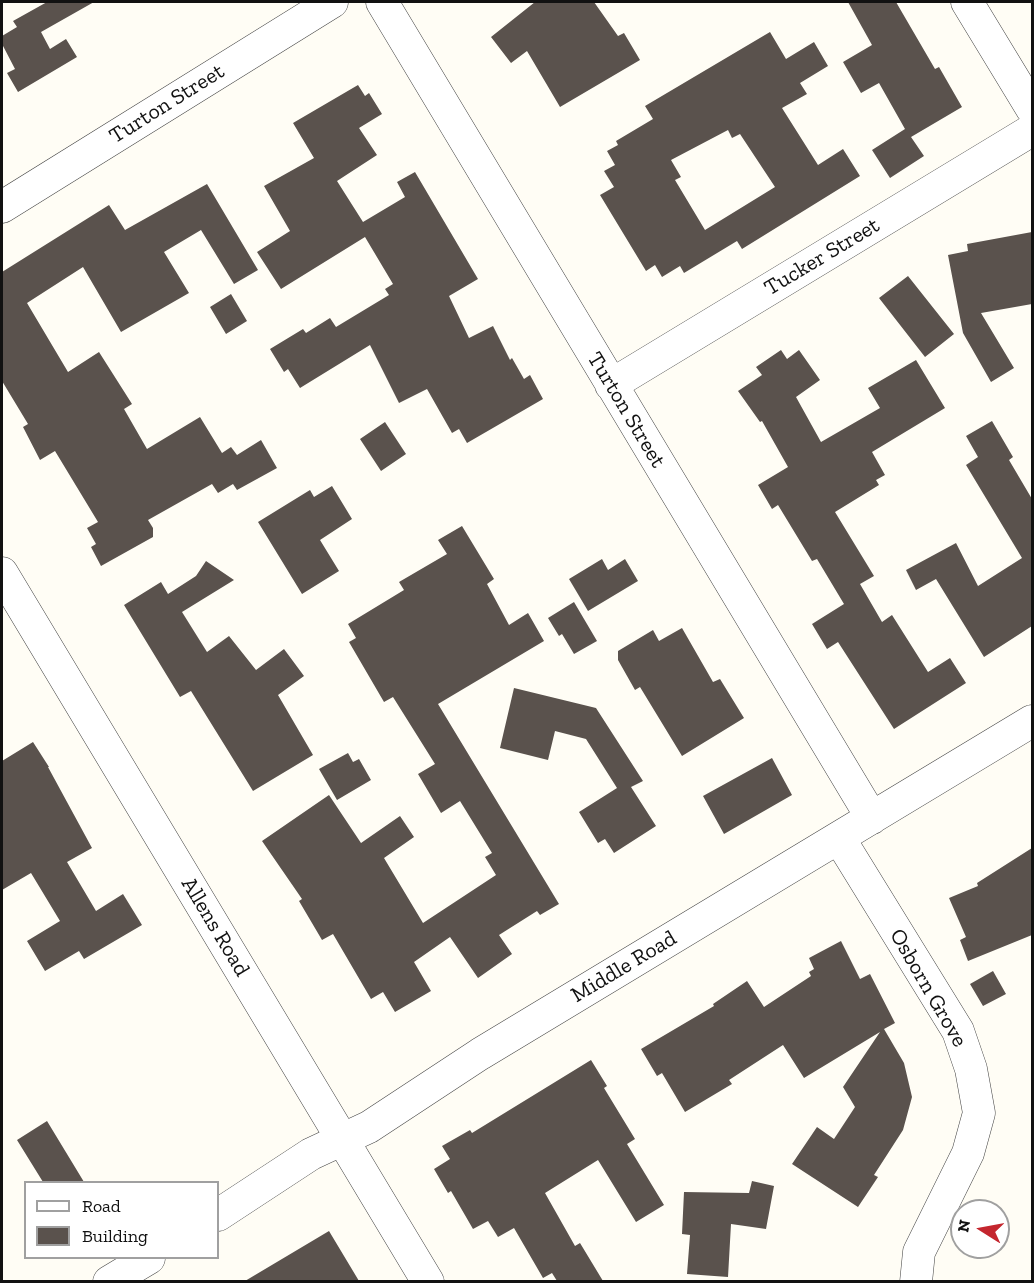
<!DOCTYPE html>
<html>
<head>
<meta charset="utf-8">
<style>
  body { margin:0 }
  #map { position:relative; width:1034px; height:1283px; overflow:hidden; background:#fffdf5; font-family:"Zilla Slab",serif }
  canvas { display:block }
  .frame { position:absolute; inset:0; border:3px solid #111; pointer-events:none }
  .legend { position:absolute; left:24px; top:1181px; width:195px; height:78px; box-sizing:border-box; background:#fff; border:2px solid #a0a0a0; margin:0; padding:8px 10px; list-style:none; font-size:18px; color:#111 }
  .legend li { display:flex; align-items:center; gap:12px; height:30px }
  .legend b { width:30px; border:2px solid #a0a0a0 }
  .north { position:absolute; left:950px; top:1199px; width:60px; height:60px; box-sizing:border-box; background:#fff; border:2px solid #a0a0a0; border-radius:50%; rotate:281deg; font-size:16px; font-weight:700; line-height:24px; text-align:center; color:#111 }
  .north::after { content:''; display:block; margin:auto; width:21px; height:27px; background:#c4262e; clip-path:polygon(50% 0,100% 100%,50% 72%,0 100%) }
</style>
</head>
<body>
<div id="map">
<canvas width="1034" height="1283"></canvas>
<div class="frame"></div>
<ul class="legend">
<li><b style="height:8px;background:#fff"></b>Road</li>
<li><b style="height:16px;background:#5a524d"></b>Building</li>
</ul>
<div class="north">N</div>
</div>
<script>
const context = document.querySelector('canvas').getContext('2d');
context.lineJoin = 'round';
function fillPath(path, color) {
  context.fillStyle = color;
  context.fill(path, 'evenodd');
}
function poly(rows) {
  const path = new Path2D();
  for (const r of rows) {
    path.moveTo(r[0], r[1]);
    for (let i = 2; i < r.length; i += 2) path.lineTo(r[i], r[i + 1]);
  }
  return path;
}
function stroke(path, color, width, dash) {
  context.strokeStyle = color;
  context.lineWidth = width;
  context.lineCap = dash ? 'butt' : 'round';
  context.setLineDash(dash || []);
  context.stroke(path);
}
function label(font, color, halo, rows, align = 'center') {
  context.font = font + ' "Zilla Slab",serif';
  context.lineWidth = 6;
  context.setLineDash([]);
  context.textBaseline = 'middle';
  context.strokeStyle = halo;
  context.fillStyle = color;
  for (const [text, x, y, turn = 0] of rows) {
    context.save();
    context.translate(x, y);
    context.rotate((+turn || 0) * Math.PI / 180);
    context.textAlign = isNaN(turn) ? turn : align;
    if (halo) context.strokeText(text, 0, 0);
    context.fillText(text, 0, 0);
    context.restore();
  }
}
const building = poly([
  [47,2,94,2,41,32,50,49,66,39,77,57,18,92,7,73,15,69,2,44,2,36,17,27,13,21],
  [535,2,594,2,618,36,624,33,640,60,560,107,527,51,511,63,491,37],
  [848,2,896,2,935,69,939,67,962,107,911,137,924,156,890,178,872,150,905,129,879,83,861,93,843,62,872,45],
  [770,32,786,59,814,42,828,66,800,83,807,94,782,108,818,165,843,149,860,176,742,249,737,241,684,273,680,266,662,277,655,265,646,271,600,195,614,187,604,171,615,165,607,151,618,145,616,141,653,119,645,106],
  [728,130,732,138,740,134,775,187,705,230,675,180,681,177,671,160],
  [358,85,365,96,369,93,382,114,359,128,377,155,337,181,363,222,405,197,397,182,415,172,478,279,449,296,469,338,493,326,510,360,512,358,524,379,530,375,543,399,467,443,459,429,452,433,427,389,399,403,370,345,300,388,288,369,284,372,270,349,303,329,306,333,330,318,336,327,389,295,385,289,393,284,365,237,281,289,257,252,290,231,264,186,314,158,293,123],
  [207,184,258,270,234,284,201,230,164,252,189,293,121,332,83,267,27,303,68,372,99,352,132,404,124,409,147,449,200,417,222,453,231,447,237,455,261,440,277,468,237,490,233,484,218,493,212,484,148,520,153,528,153,537,101,566,91,547,96,544,87,528,98,522,55,451,40,460,23,427,28,424,2,381,2,272,109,205,125,230],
  [1032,232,1032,304,981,313,1014,368,991,382,963,333,948,255,968,251,967,244],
  [908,276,954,334,925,357,879,298],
  [231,294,247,321,226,334,210,307],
  [781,350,787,359,799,350,820,380,796,397,821,442,880,408,868,388,916,360,945,408,872,452,885,475,876,480,879,485,835,512,874,576,860,584,882,622,892,615,928,672,950,658,966,683,894,729,838,642,827,649,812,624,844,604,817,559,812,561,778,505,772,509,758,485,788,467,762,421,760,422,738,391,762,375,756,367],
  [992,421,1013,457,1009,460,1032,499,1032,626,984,657,936,579,916,590,906,570,956,543,978,586,1022,558,966,465,978,457,966,436],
  [385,422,406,454,381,471,360,439],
  [332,486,352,519,320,540,339,571,302,594,258,522,310,490,314,497],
  [462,526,494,579,487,584,509,625,528,613,544,641,438,704,559,904,540,915,537,911,499,935,512,954,478,978,450,937,414,962,431,991,395,1012,383,992,371,999,333,934,322,940,299,901,302,899,262,841,329,795,361,843,400,816,414,837,384,858,423,923,496,875,485,857,492,853,460,801,441,813,418,774,435,764,393,697,384,702,349,642,356,638,348,624,404,590,399,582,447,554,438,540],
  [602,559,608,570,625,559,638,581,588,611,569,579],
  [206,561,234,580,182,612,207,652,229,636,256,670,284,649,304,676,278,695,313,755,253,791,191,691,180,697,124,605,161,582,168,594,196,576],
  [574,602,597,641,574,654,562,634,559,636,548,618],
  [682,628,713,682,720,679,744,718,682,756,640,687,635,690,618,660,618,651,653,630,659,641],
  [514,688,596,708,643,781,631,787,656,826,614,853,605,839,598,843,579,812,617,788,586,739,555,731,548,760,500,748],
  [33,742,49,767,48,767,92,848,67,862,96,911,123,894,142,925,84,959,79,951,45,971,27,941,60,921,31,873,2,890,2,761],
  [348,753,353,762,359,759,371,780,337,800,319,769],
  [772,758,792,795,724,834,703,796],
  [1032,848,1032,935,968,961,960,940,966,937,949,898,978,886,977,883],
  [841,941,860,979,870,974,895,1023,884,1029,904,1063,912,1097,903,1130,874,1175,878,1177,858,1207,792,1164,817,1127,834,1139,855,1107,843,1087,880,1032,804,1078,783,1045,729,1080,732,1084,685,1112,662,1073,657,1076,641,1049,714,1006,713,1004,747,981,764,1007,811,976,809,972,814,969,809,958],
  [993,971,1006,994,983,1006,970,984],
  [591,1060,607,1086,604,1088,635,1139,627,1144,664,1205,636,1222,598,1160,545,1193,575,1246,580,1243,603,1281,557,1281,552,1273,543,1278,514,1228,498,1237,488,1221,473,1229,451,1191,448,1193,434,1169,450,1159,442,1146,470,1130,472,1133],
  [47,1121,84,1182,43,1182,17,1140],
  [752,1181,774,1186,766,1229,731,1224,728,1277,687,1274,690,1235,682,1234,684,1192,749,1193],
  [329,1231,359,1281,245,1281]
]);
const minor = poly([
  [382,2,872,818],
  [967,2,1032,109],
  [2,207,332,2],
  [611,385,1032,130],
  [2,573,428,1282],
  [839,838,958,1031,971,1069,979,1113,968,1153,919,1252,916,1282],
  [218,1215,311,1154,369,1127,480,1054,1032,721],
  [109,1282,149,1258]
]);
const streetNames = [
  ["Turton Street",167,104,-32],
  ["Tucker Street",822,257,-31],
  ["Turton Street",626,410,59],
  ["Allens Road",215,927,59],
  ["Middle Road",624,967,-31],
  ["Osborn Grove",928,988,60]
];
fillPath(building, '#5a524d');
stroke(minor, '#444', 33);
stroke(minor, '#fff', 32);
label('22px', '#111', '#fff', streetNames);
</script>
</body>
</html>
